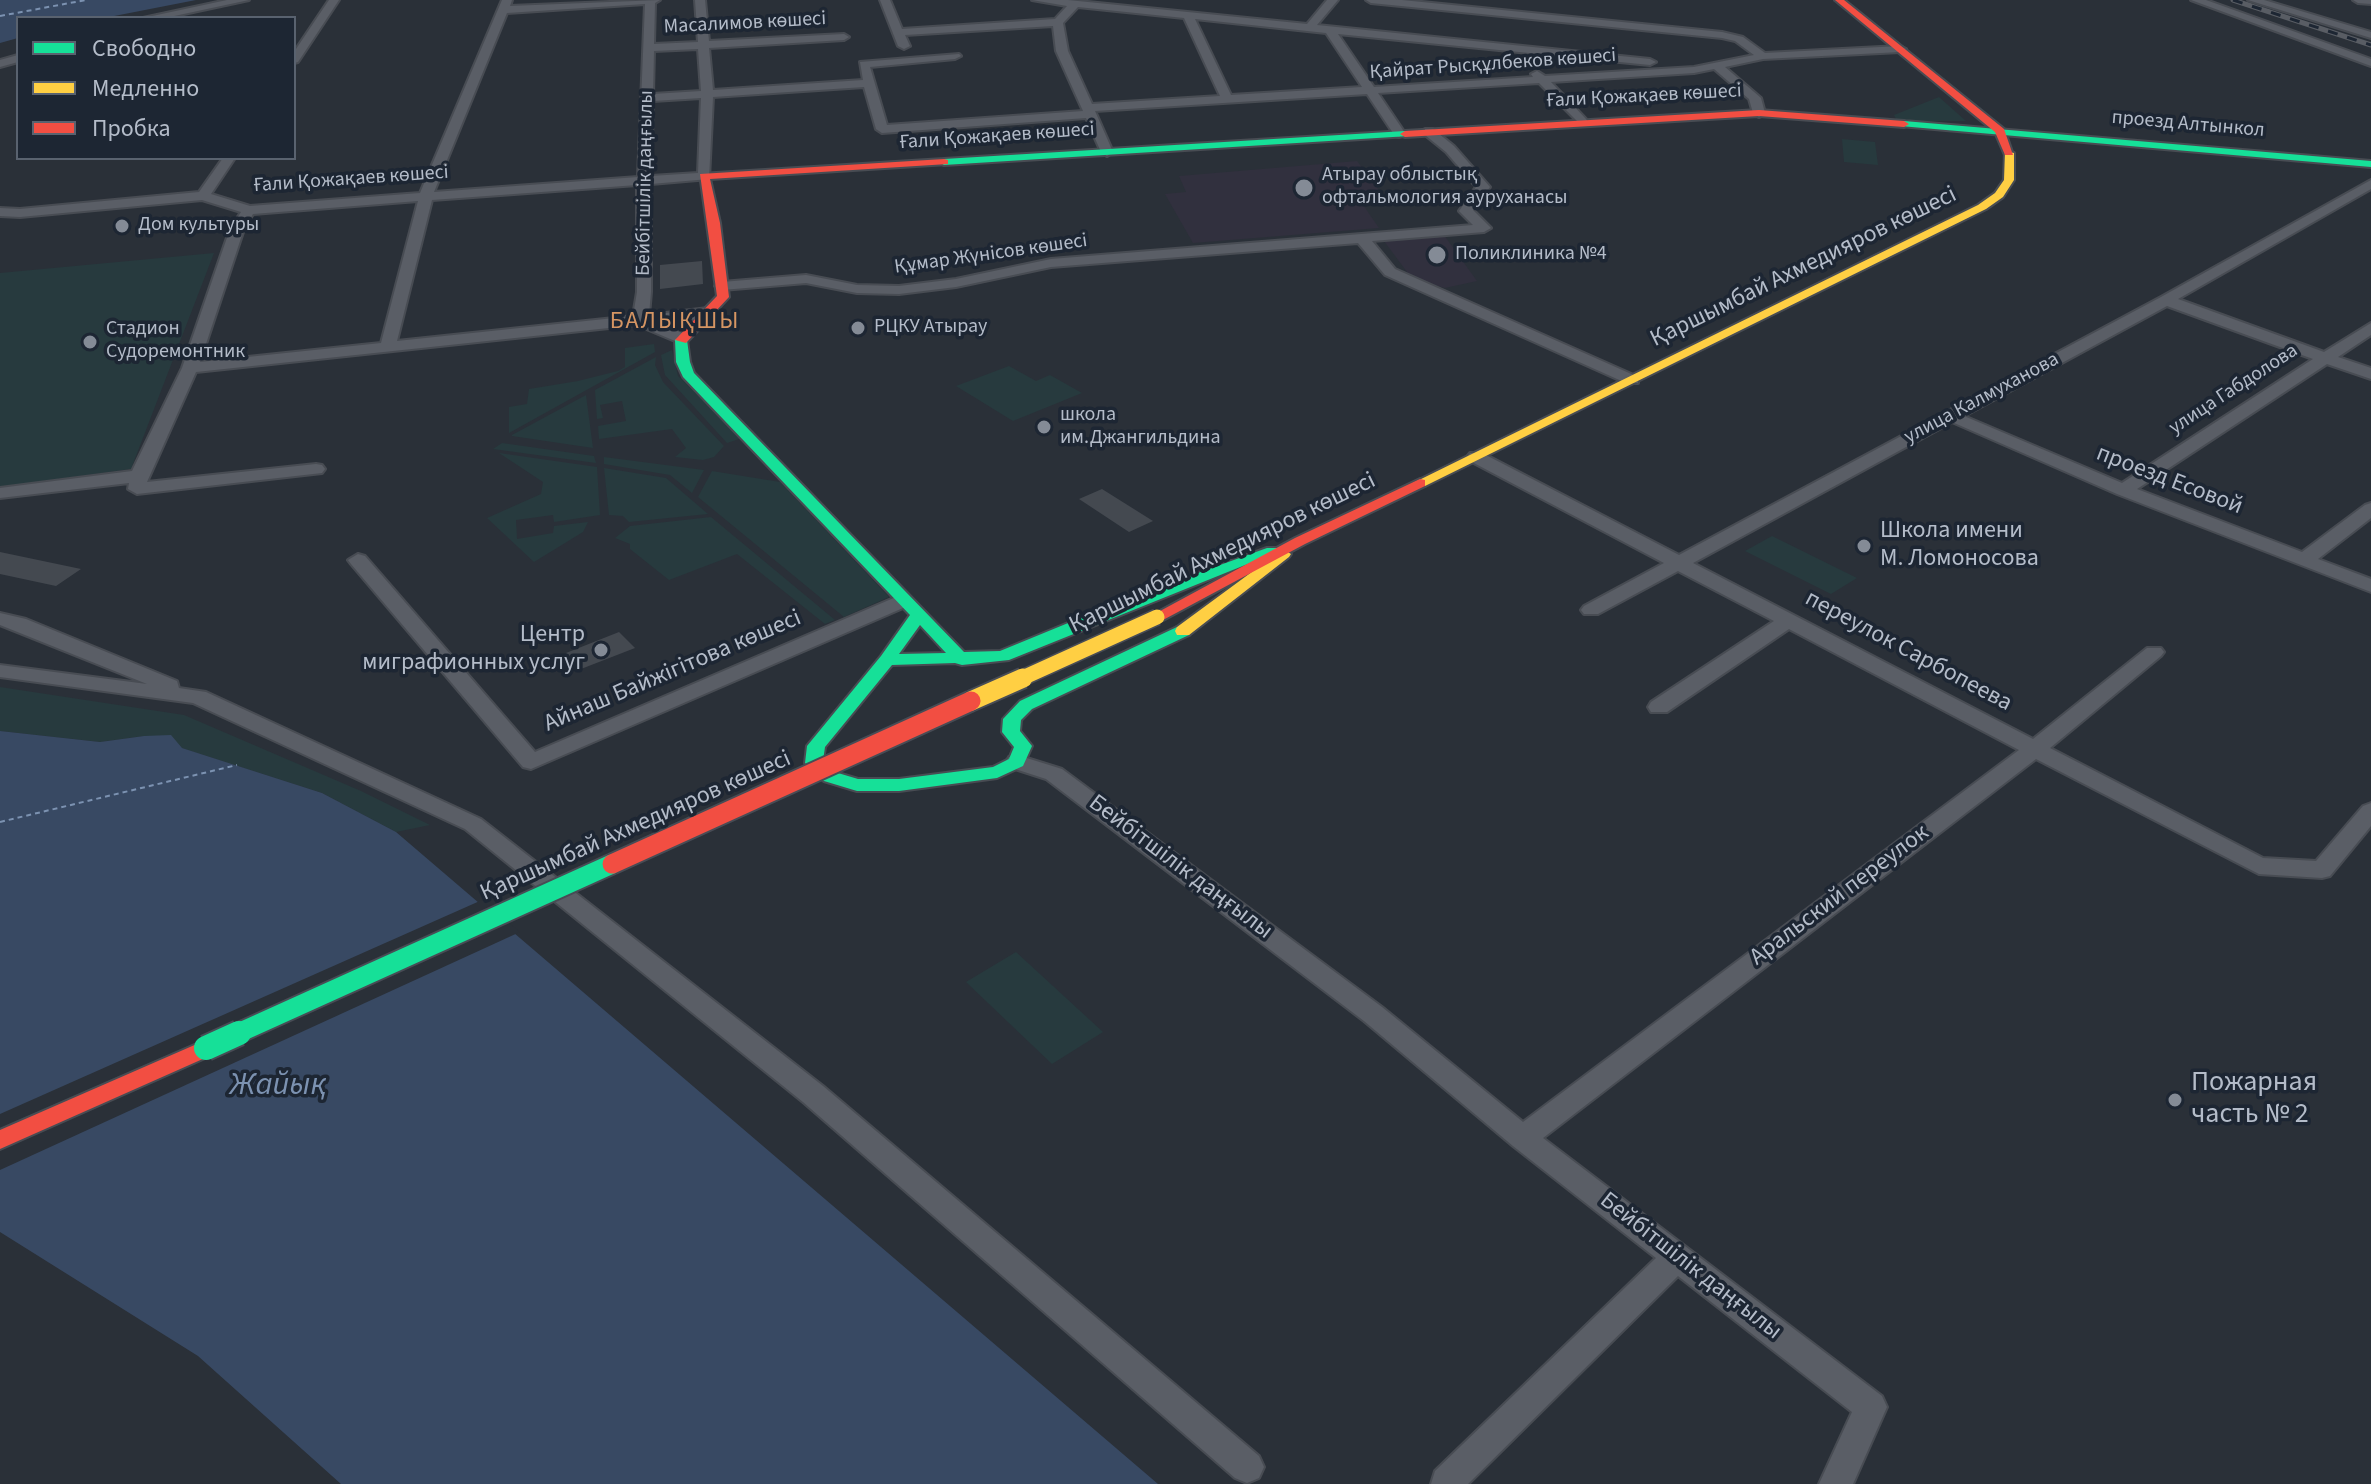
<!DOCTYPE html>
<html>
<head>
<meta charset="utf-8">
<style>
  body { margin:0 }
  #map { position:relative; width:2371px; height:1484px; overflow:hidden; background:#2a3038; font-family:"Source Sans 3",sans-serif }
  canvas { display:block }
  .legend { position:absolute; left:16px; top:16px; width:280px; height:144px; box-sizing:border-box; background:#1d2633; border:2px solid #59626f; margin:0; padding:10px 14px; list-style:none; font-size:24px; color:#b4bcc9 }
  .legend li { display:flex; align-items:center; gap:16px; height:40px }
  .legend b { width:40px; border:2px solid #59626f }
</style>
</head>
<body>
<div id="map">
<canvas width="2371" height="1484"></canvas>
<ul class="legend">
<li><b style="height:10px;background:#16e098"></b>Свободно</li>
<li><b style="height:10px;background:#ffcf43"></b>Медленно</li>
<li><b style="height:10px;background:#f24e42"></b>Пробка</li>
</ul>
</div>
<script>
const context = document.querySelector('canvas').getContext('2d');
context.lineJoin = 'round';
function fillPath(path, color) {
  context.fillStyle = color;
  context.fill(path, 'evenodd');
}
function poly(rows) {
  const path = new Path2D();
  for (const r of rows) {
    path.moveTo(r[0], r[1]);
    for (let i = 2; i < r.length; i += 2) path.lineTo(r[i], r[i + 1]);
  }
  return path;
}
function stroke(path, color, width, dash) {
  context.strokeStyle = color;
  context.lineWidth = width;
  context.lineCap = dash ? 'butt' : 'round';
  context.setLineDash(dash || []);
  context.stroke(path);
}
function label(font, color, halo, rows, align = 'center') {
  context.font = font + ' "Source Sans 3",sans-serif';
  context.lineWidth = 7;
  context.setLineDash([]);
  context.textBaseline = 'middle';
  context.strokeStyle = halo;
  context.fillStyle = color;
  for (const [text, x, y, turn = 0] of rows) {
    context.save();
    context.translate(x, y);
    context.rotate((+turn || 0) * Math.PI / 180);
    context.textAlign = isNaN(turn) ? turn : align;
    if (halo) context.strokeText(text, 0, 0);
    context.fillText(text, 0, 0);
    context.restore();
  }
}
const medical = poly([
  [1357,161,1381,193,1357,196,1379,228,1193,243,1165,194,1186,192,1179,176],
  [1444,235,1477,281,1445,288,1413,280,1384,241]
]);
const green = poly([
  [1939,97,1966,121,1897,121,1894,115],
  [1842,139,1875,142,1878,165,1844,162],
  [214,253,131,469,0,487,0,273],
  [654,344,655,352,509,433,509,407,527,404,529,389,578,381,618,371,625,367,625,348],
  [672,350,678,376,742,438,727,443,665,375,661,355],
  [656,357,655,365,663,382,724,446,714,457,703,460,675,457,686,448,672,429,599,439,598,426,626,421,622,401,600,405,603,418,597,419,595,390],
  [1009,366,1036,381,1050,375,1082,393,1013,421,956,386],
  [586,395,593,448,512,436,512,435],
  [502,443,594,456,596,463,493,449],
  [499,453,597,467,600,515,554,522,553,515,516,520,517,539,553,533,554,526,588,522,583,532,534,562,487,518,541,494,543,482],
  [604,457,704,470,692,493,670,475,604,464],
  [604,468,666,478,708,514,629,522,623,516,609,515],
  [712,471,780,482,889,597,844,617,698,497],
  [711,517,835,620,825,624,737,554,669,580,630,549,630,544,615,538,630,526],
  [1772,536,1857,578,1831,594,1745,551],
  [0,687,184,715,361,791,430,825,396,832,322,793,144,736,100,742,0,731],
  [1016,952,1103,1032,1052,1064,966,982]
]);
const water = poly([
  [0,0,196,0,104,18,18,18,18,38,0,43],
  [0,731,100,742,144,736,171,735,182,748,322,793,396,832,1158,1484,341,1484,198,1356,0,1232]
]);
const pier = poly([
  [482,900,520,932,0,1170,0,1114]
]);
const ferry = poly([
  [0,16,86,0],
  [0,822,237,765]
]);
const building = poly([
  [702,261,703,284,660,289,660,265],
  [1102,489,1153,521,1129,532,1079,499],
  [0,552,81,569,56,586,0,574],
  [619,632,635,648,581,669,566,653]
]);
const street = poly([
  [227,0,249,0,165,18,143,18,227,0],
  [329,0,339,0,298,62,294,63,294,52,329,0],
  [502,0,512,0,510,6,660,0,655,3,654,44,698,42,695,0,705,0,709,41,844,34,849,37,844,40,709,48,713,90,863,80,860,62,959,54,961,56,955,59,870,67,887,125,1083,111,1056,51,1053,26,905,35,910,46,904,49,898,46,880,0,890,0,902,29,1055,19,1067,6,1032,0,1068,0,1307,24,1327,0,1338,0,1317,25,1650,59,1656,62,1650,65,1338,34,1374,87,1533,77,1531,74,1537,71,1545,76,1694,67,1754,55,1735,41,1722,38,1371,3,1366,0,1402,0,1722,32,1743,37,1765,53,1900,46,1906,49,1900,52,1763,59,1725,67,1761,98,1765,113,1759,117,1753,113,1749,99,1714,69,1694,73,1551,82,1586,119,1588,122,1582,126,1539,83,1378,93,1405,133,1399,137,1395,136,1367,94,1095,111,1113,152,1107,156,1101,152,1086,118,882,133,876,129,864,87,713,97,709,179,651,184,651,292,649,315,708,308,716,313,708,318,658,323,687,335,687,341,675,341,637,325,196,372,147,482,316,464,322,465,325,469,322,473,137,494,128,489,129,483,0,498,0,488,132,471,182,368,230,229,241,212,202,200,20,217,0,216,0,208,20,209,199,192,223,158,235,158,211,194,250,206,420,193,502,0],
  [645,4,638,177,434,192,507,13,645,4],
  [1078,7,1184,18,1220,96,1092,104,1068,51,1063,23,1078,7],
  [1195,19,1326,33,1362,87,1231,95,1195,19],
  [698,49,701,91,653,94,654,51,698,49],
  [701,98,698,173,651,176,653,101,701,98],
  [637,185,637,292,633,316,397,341,432,200,637,185],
  [418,201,381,343,200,362,244,229,253,214,418,201],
  [2191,0,2206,0,2371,59,2371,66,2191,0],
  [2248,0,2264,0,2371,32,2371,38,2248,0],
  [2353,0,2371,0,2371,4,2358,3,2353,0],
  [18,55,18,62,0,67,0,60,18,55],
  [1425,129,1433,129,1454,146,1490,187,1473,210,1491,228,1484,232,1372,241,1395,269,1638,377,1638,383,1626,383,1385,275,1358,243,1051,267,956,287,899,294,857,293,806,283,722,290,715,286,722,282,806,275,857,285,899,286,956,279,1051,259,1473,225,1459,211,1476,187,1446,152,1425,135,1425,129],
  [2371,180,2371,189,2178,299,2324,352,2371,323,2371,335,2338,357,2371,368,2371,379,2327,364,2137,489,2302,552,2365,505,2371,503,2371,518,2318,559,2371,579,2371,592,2117,494,1952,422,1693,563,2033,739,2147,648,2161,648,2164,652,2161,656,2050,748,2263,858,2316,861,2363,806,2371,803,2371,826,2330,876,2322,878,2259,874,2036,759,1543,1138,1882,1396,1887,1407,1853,1484,1819,1484,1852,1412,1678,1276,1468,1484,1431,1484,1435,1471,1656,1258,1513,1146,1364,1021,1046,779,1009,767,1006,762,1009,757,1017,755,1062,769,1382,1007,1523,1122,2019,750,1789,629,1667,712,1651,712,1648,707,1651,702,1774,621,1678,571,1598,614,1584,614,1581,610,1584,606,1664,563,1470,461,1467,457,1470,453,1482,453,1679,555,2161,297,2371,180],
  [2167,306,2313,359,2122,483,1964,416,2167,306],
  [358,554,365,556,535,752,896,597,910,597,913,601,910,605,531,769,523,767,351,564,348,560,358,554],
  [0,613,26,619,177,681,179,688,206,692,481,819,823,1086,1259,1456,1264,1467,1259,1478,1247,1483,1235,1478,803,1102,465,829,193,703,0,677,0,665,147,684,0,625,0,613]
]);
const fast = poly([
  [1904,121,2371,161,2371,167,1900,126,1900,122,1904,121],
  [1405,131,1409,132,1409,136,944,165,939,162,944,159,1405,131],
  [681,336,687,340,690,362,694,373,964,652,1000,651,1129,598,1267,548,1277,548,1280,551,1009,660,962,665,955,663,892,665,825,747,823,761,838,773,858,779,899,779,993,767,1009,759,1014,747,1002,732,1003,719,1020,701,1177,627,1189,627,1191,631,1189,635,1032,709,1021,720,1020,731,1032,746,1023,766,997,778,899,791,857,791,824,781,805,763,807,746,881,656,910,615,683,377,676,362,675,340,681,336],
  [920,625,946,653,899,654,920,625]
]);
const slow = poly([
  [2005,151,2014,153,2014,180,2003,197,1986,209,1425,486,1415,486,1413,483,1978,205,1995,193,2004,180,2005,151],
  [1283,549,1291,554,1289,557,1189,635,1177,635,1175,631,1177,627,1283,549]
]);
const jam = poly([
  [1835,0,1844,0,2004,129,2013,155,2005,155,1995,132,1835,0],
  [1759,110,1904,121,1909,124,1904,127,1759,116,1405,137,1400,134,1405,131,1759,110],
  [944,159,948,160,948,164,710,179,720,223,729,297,686,343,675,340,717,296,700,174,944,159],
  [1420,479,1425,480,1425,486,1305,544,1163,620,1151,620,1149,617,1295,538,1420,479],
  [206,1040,214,1042,217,1048,214,1054,0,1149,0,1130,206,1040]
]);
const rail = poly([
  [2233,0,2371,45]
]);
const fastBridgeFar1 = poly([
  [234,1035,612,864]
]);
const fastBridge = poly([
  [206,1048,239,1033]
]);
const slowBridgeFar1 = poly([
  [1018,680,1157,617]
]);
const slowBridge = poly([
  [971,701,1023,678]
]);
const jamBridge = poly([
  [612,864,971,701]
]);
const markers = [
  [1304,188,10,"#848b96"],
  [122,226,8,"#848b96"],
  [1437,255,10,"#848b96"],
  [858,328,8,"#848b96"],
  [90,342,8,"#848b96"],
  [1044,427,8,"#848b96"],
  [1864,546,8,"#848b96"],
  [601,650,8,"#848b96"],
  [2175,1100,8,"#848b96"]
];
const farStreetnames = [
  ["Масалимов көшесі",745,24,-3],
  ["Қайрат Рысқұлбеков көшесі",1493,65,-4],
  ["Ғали Қожақаев көшесі",1644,97,-3],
  ["проезд Алтынкол",2188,125,5],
  ["Ғали Қожақаев көшесі",997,137,-4],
  ["Ғали Қожақаев көшесі",351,180,-4],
  ["Бейбітшілік даңғылы",646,183,-89],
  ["Құмар Жүнісов көшесі",991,255,-8],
  ["улица Габдолова",2234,390,-33],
  ["улица Калмуханова",1982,399,-28]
];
const farPoinames = [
  ["Атырау облыстық",1322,176],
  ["офтальмология ауруханасы",1322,199],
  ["Дом культуры",138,226],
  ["Поликлиника №4",1455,255],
  ["РЦКУ Атырау",874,328],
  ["Стадион",106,330],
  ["Судоремонтник",106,353],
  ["школа",1060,416],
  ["им.Джангильдина",1060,439]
];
const streetNames = [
  ["Қаршымбай Ахмедияров көшесі",1804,268,-26],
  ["проезд Есовой",2169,481,21],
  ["Қаршымбай Ахмедияров көшесі",1223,554,-26],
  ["переулок Сарбопеева",1908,652,28],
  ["Айнаш Байжігітова көшесі",673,672,-23],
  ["Қаршымбай Ахмедияров көшесі",636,827,-24],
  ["Бейбітшілік даңғылы",1180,868,37],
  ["Аральский переулок",1840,896,-37],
  ["Бейбітшілік даңғылы",1690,1267,38]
];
const farQuarternames = [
  ["БАЛЫҚШЫ",675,323]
];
const poiNames = [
  ["Школа имени",1880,532],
  ["М. Ломоносова",1880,560],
  ["Центр",585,636,"right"],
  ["миграфионных услуг",585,664,"right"]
];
const nearPoinames = [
  ["Пожарная",2191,1084],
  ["часть № 2",2191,1116]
];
const nearWaternames = [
  ["Жайық",278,1087]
];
fillPath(medical, '#31303e');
fillPath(green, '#273a3e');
fillPath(water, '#384963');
fillPath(pier, '#2a3038');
stroke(ferry, '#7c92b1', 2, [5, 4]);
fillPath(building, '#444950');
stroke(street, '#484c53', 4);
stroke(fast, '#484c53', 4);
stroke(slow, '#484c53', 4);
stroke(jam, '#484c53', 4);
fillPath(street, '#5a5e66');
fillPath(fast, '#16e098');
fillPath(slow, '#ffcf43');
fillPath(jam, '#f24e42');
stroke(rail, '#595d64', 5);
stroke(rail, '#1d2633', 3, [10]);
stroke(fastBridgeFar1, '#484c55', 23, []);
stroke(fastBridge, '#484c55', 28, []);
stroke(slowBridgeFar1, '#484c55', 18, []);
stroke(slowBridge, '#484c55', 23, []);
stroke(jamBridge, '#484c55', 23, []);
stroke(fastBridgeFar1, '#16e098', 19);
stroke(fastBridge, '#16e098', 24);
stroke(slowBridgeFar1, '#ffcf43', 15);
stroke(slowBridge, '#ffcf43', 19);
stroke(jamBridge, '#f24e42', 19);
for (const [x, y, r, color] of markers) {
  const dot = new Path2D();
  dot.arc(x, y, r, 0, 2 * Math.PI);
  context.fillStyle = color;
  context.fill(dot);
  stroke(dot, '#1d2633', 3);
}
label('20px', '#b4bcc9', '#1d2633', farStreetnames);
label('20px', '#b4bcc9', '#1d2633', farPoinames, 'left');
label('24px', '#b4bcc9', '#1d2633', streetNames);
context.letterSpacing = '2px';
label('24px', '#d59563', '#1d2633', farQuarternames);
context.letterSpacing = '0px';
label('24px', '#b4bcc9', '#1d2633', poiNames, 'left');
label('28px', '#b4bcc9', '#1d2633', nearPoinames, 'left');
label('italic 32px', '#7c92b1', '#1d2633', nearWaternames);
</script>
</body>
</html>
